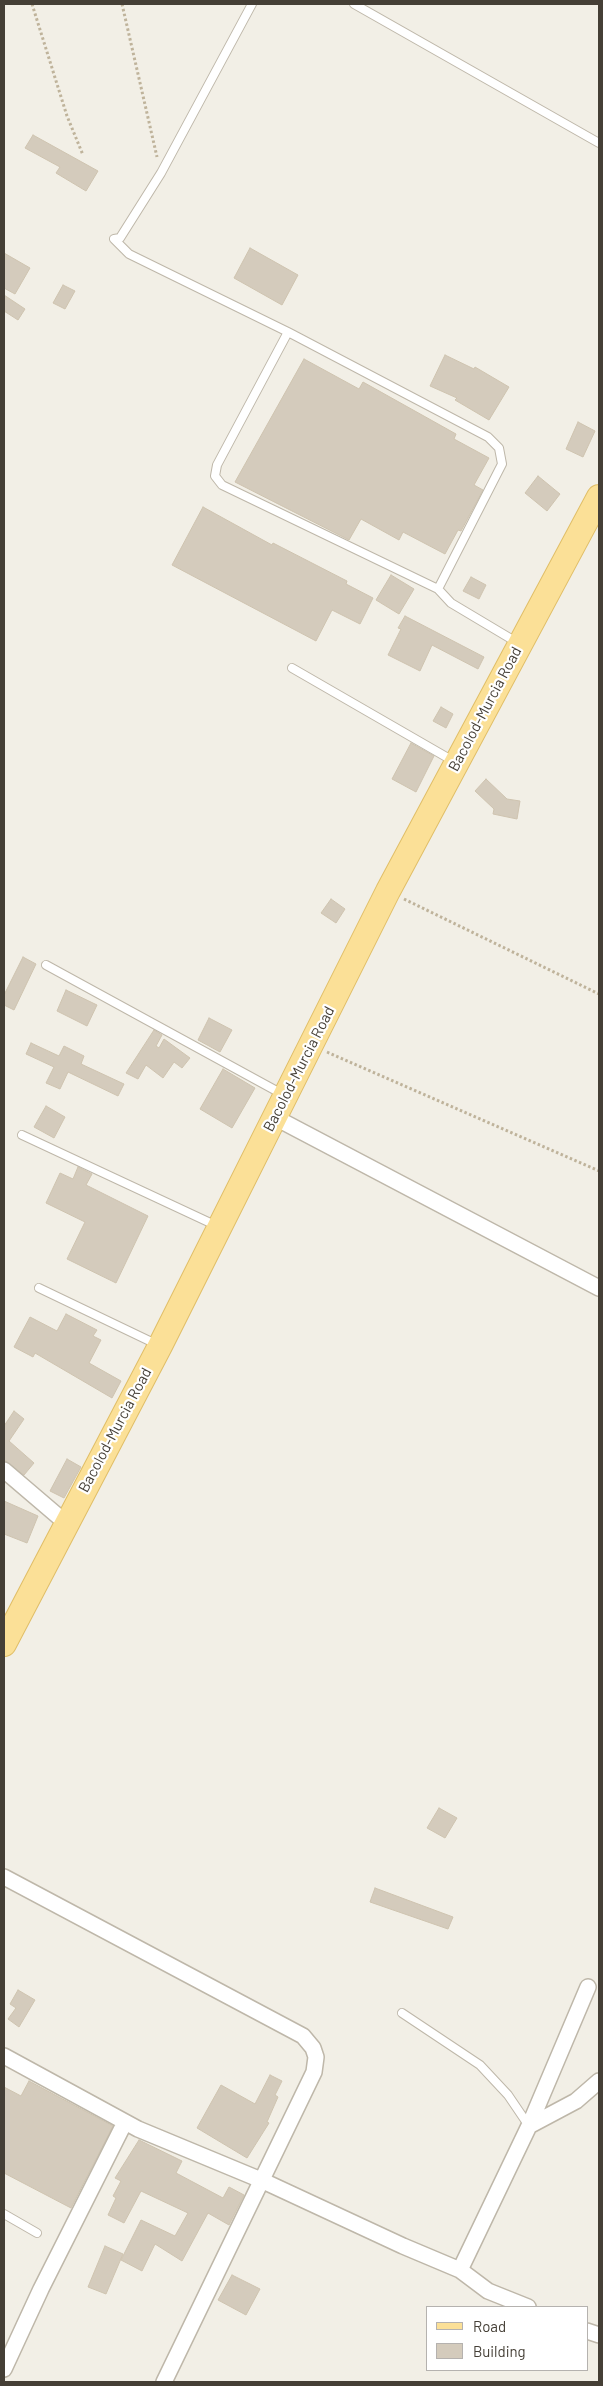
<!DOCTYPE html>
<html>
<head>
<meta charset="utf-8">
<style>
  body { margin:0 }
  #map { position:relative; width:603px; height:2386px; overflow:hidden; background:#f2efe6; font-family:Barlow,sans-serif }
  canvas { display:block }
  .frame { position:absolute; inset:0; border:5px solid #453f36; pointer-events:none }
  .legend { position:absolute; left:426px; top:2306px; width:162px; height:65px; box-sizing:border-box; background:#fff; border:1px solid #b5b2af; margin:0; padding:6px 9px; list-style:none; font-size:15px; color:#453f36 }
  .legend li { display:flex; align-items:center; gap:10px; height:25px }
  .legend b { width:25px; border:1px solid #b5b2af }
</style>
</head>
<body>
<div id="map">
<canvas width="603" height="2386"></canvas>
<div class="frame"></div>
<ul class="legend">
<li><b style="height:6px;background:#fbe097"></b>Road</li>
<li><b style="height:14px;background:#d4cbbc"></b>Building</li>
</ul>
</div>
<script>
const context = document.querySelector('canvas').getContext('2d');
context.lineJoin = 'round';
function fillPath(path, color) {
  context.fillStyle = color;
  context.fill(path, 'evenodd');
}
function poly(rows) {
  const path = new Path2D();
  for (const r of rows) {
    path.moveTo(r[0], r[1]);
    for (let i = 2; i < r.length; i += 2) path.lineTo(r[i], r[i + 1]);
  }
  return path;
}
function stroke(path, color, width, dash) {
  context.strokeStyle = color;
  context.lineWidth = width;
  context.lineCap = dash ? 'butt' : 'round';
  context.setLineDash(dash || []);
  context.stroke(path);
}
function label(font, color, halo, rows, align = 'center') {
  context.font = font + ' Barlow,sans-serif';
  context.lineWidth = 4.5;
  context.setLineDash([]);
  context.textBaseline = 'middle';
  context.strokeStyle = halo;
  context.fillStyle = color;
  for (const [text, x, y, turn = 0] of rows) {
    context.save();
    context.translate(x, y);
    context.rotate((+turn || 0) * Math.PI / 180);
    context.textAlign = isNaN(turn) ? turn : align;
    if (halo) context.strokeText(text, 0, 0);
    context.fillText(text, 0, 0);
    context.restore();
  }
}
const building = poly([
  [33,135,98,171,86,191,56,173,60,167,25,148,33,135],
  [250,248,298,275,282,305,234,278,250,248],
  [4,253,30,268,15,294,4,288,4,253],
  [63,285,75,291,65,309,53,303,63,285],
  [4,295,25,309,18,320,4,311,4,295],
  [445,355,474,369,475,367,509,387,489,420,455,400,457,398,430,386,445,355],
  [304,359,359,389,363,382,456,434,454,439,489,458,474,485,483,490,461,531,458,530,445,554,403,532,399,540,361,519,349,540,235,482,304,359],
  [578,422,595,431,583,457,566,449,578,422],
  [538,476,560,494,547,511,525,493,538,476],
  [203,507,272,545,273,543,347,581,346,584,373,598,360,624,332,610,316,641,172,565,203,507],
  [391,575,414,589,399,614,376,600,391,575],
  [471,577,486,585,479,599,463,591,471,577],
  [405,616,484,657,478,669,432,645,420,671,388,655,401,629,398,628,405,616],
  [441,707,453,714,446,728,433,721,441,707],
  [411,743,434,756,416,792,392,779,411,743],
  [486,779,507,799,520,801,517,819,493,814,494,809,475,791,486,779],
  [331,899,345,909,336,923,321,913,331,899],
  [23,957,36,964,14,1010,4,1005,4,995,23,957],
  [66,990,97,1005,87,1026,57,1011,66,990],
  [209,1018,232,1030,220,1052,198,1040,209,1018],
  [154,1030,162,1035,156,1046,159,1048,164,1039,190,1058,182,1068,174,1062,163,1078,146,1065,138,1079,126,1073,154,1030],
  [31,1043,59,1056,64,1046,84,1056,81,1064,124,1084,118,1096,68,1072,60,1089,46,1083,54,1067,26,1054,31,1043],
  [223,1069,255,1088,232,1128,200,1109,223,1069],
  [46,1106,65,1117,54,1138,34,1127,46,1106],
  [78,1167,92,1174,86,1185,148,1216,116,1283,67,1259,85,1222,46,1203,60,1173,73,1179,78,1167],
  [66,1314,97,1330,93,1336,101,1340,89,1363,121,1381,112,1398,35,1353,33,1357,14,1347,30,1317,57,1331,66,1314],
  [14,1411,24,1419,9,1441,34,1463,24,1475,4,1460,4,1426,14,1411],
  [67,1459,81,1467,64,1498,50,1491,67,1459],
  [4,1501,38,1516,27,1543,4,1534,4,1501],
  [439,1808,457,1818,445,1838,427,1828,439,1808],
  [375,1888,453,1917,448,1929,370,1902,375,1888],
  [18,1990,35,2000,19,2027,8,2019,16,2008,10,2004,18,1990],
  [270,2075,282,2081,275,2095,278,2097,267,2122,269,2123,247,2158,197,2128,221,2085,255,2104,270,2075],
  [29,2081,113,2126,71,2208,4,2173,4,2087,21,2096,29,2081],
  [139,2140,182,2161,176,2173,223,2198,229,2187,244,2195,229,2225,208,2213,182,2261,155,2244,142,2271,121,2260,141,2220,175,2236,188,2213,141,2191,124,2223,108,2215,116,2198,113,2196,121,2181,115,2178,139,2140],
  [105,2246,123,2254,106,2294,88,2287,105,2246],
  [232,2275,260,2289,246,2315,218,2300,232,2275]
]);
const path = poly([
  [32,4,67,116,83,155],
  [122,4,157,157],
  [404,899,599,994],
  [327,1052,599,1171]
]);
const lane = poly([
  [252,4,161,173,120,238,114,239,129,254,288,332,488,437,499,448,502,464,438,589],
  [354,4,599,143],
  [288,332,217,465,215,476,222,485,438,589,451,603,518,643],
  [292,668,455,762],
  [46,965,284,1095],
  [22,1135,217,1226],
  [39,1288,158,1345],
  [402,2013,480,2065,508,2095,529,2126],
  [4,2214,37,2233]
]);
const street = poly([
  [274,1117,599,1288],
  [4,1470,66,1523],
  [4,1877,303,2036,313,2048,316,2057,314,2072,164,2382],
  [4,2056,138,2129,261,2180,403,2246,460,2270,488,2291,528,2307],
  [529,2126,576,2101,599,2081],
  [460,2270,529,2126,588,1987],
  [587,2331,599,2335],
  [4,2369,41,2289,125,2122]
]);
const primary = poly([
  [4,1644,160,1346,388,891,599,497]
]);
const streetNames = [
  ["Bacolod-Murcia Road",485,709,-62],
  ["Bacolod-Murcia Road",299,1069,-63],
  ["Bacolod-Murcia Road",115,1430,-62]
];
fillPath(building, '#d4cbbc');
stroke(building, '#cec3af', 1);
stroke(lane, '#beb7a9', 10);
stroke(street, '#beb7a9', 18);
stroke(primary, '#e0be67', 26);
stroke(path, '#bfb39b', 3, [2.5, 2.5]);
stroke(lane, '#fff', 8);
stroke(street, '#fff', 15);
stroke(primary, '#fbe097', 24);
label('15px', '#453f36', '#fff', streetNames);
</script>
</body>
</html>
